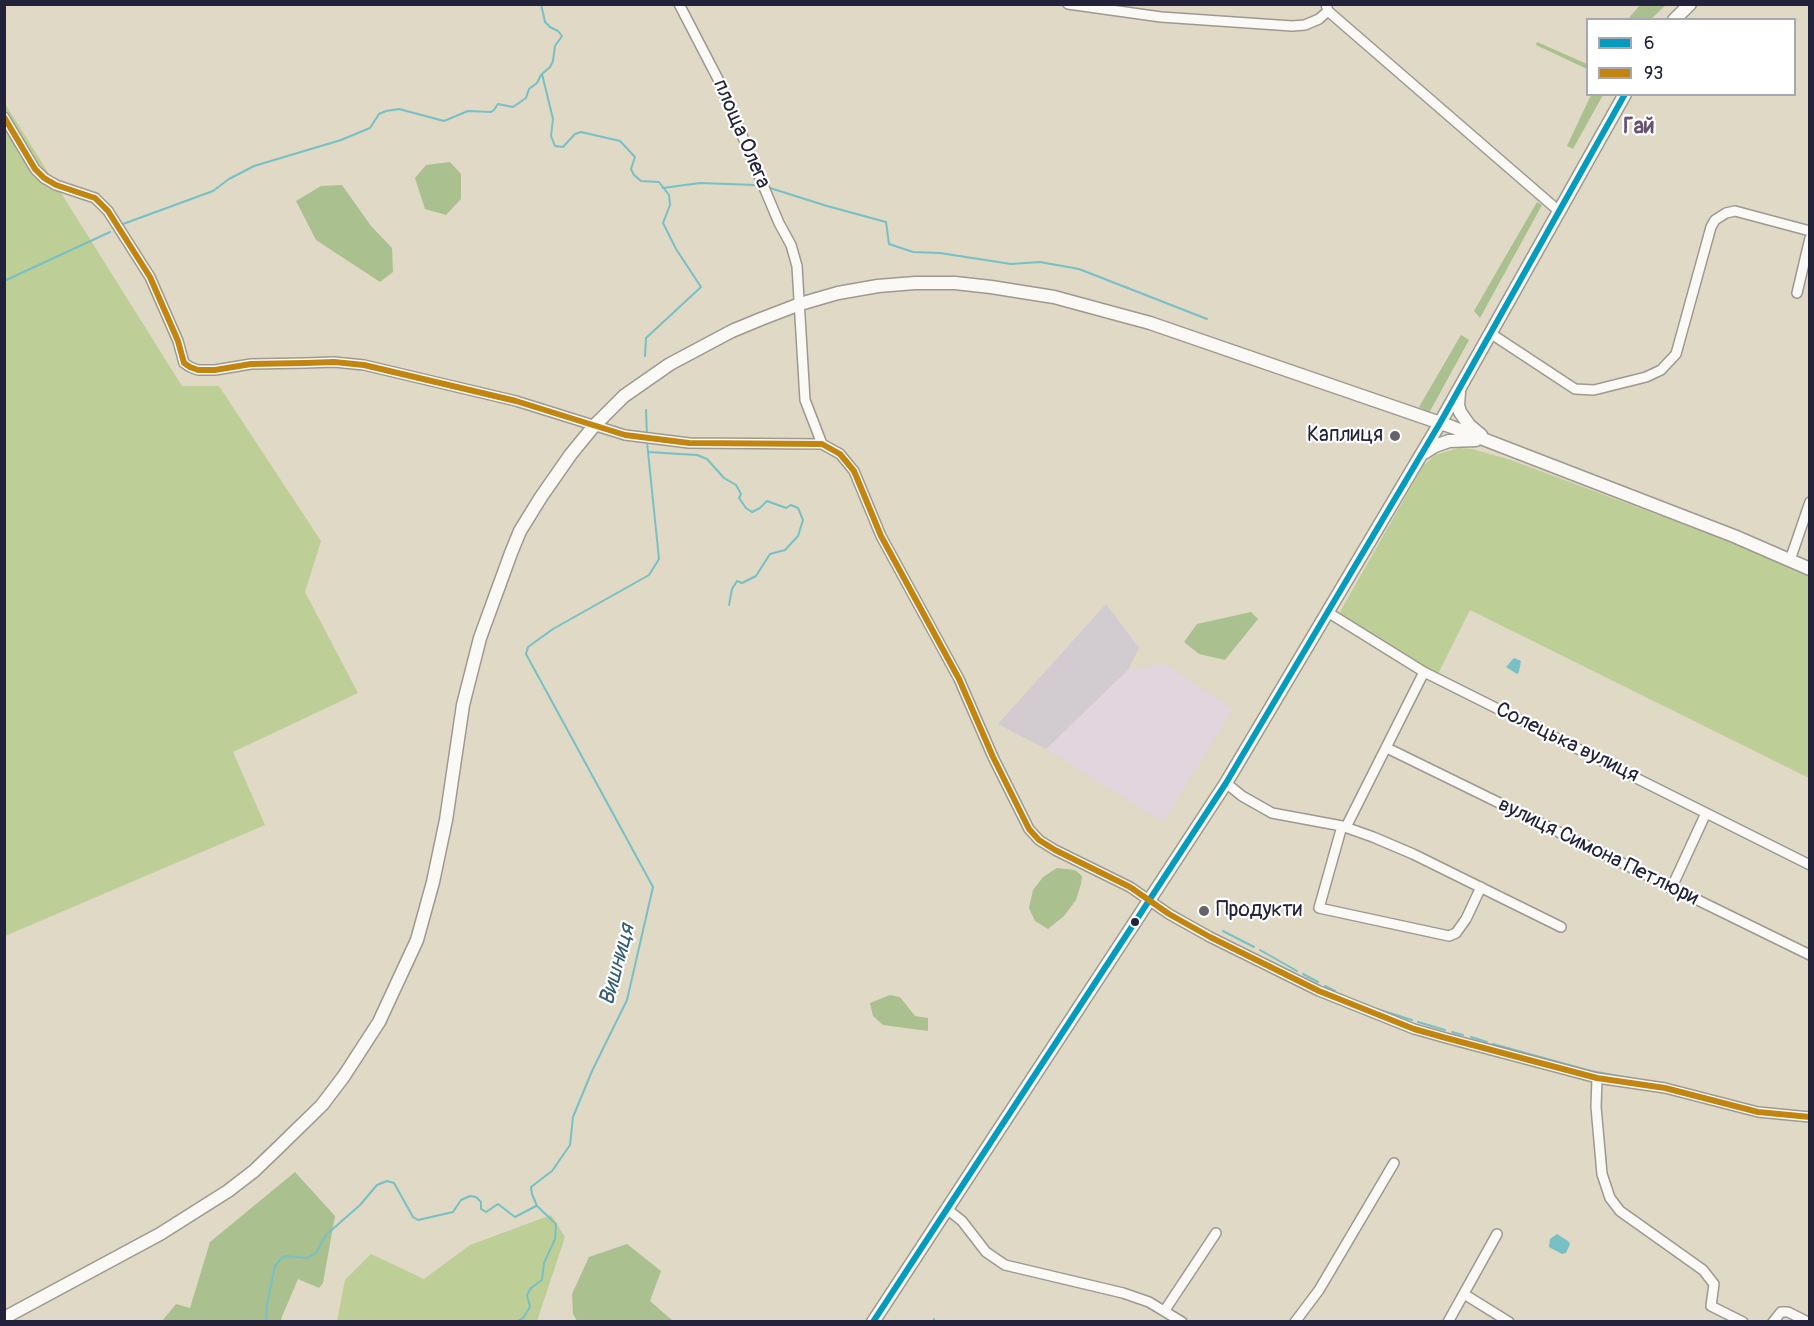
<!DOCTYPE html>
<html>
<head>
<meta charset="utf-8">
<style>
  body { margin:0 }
  #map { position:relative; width:1814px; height:1326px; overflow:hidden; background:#dfd9c5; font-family:Pangolin,sans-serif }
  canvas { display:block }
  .frame { position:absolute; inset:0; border:6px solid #22223b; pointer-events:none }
  .legend { position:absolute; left:1586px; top:18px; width:210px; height:78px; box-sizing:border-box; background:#fff; border:2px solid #a7a7b1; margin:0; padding:8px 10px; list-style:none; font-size:18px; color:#22223b }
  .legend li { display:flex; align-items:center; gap:12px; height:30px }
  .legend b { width:30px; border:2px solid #a7a7b1 }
</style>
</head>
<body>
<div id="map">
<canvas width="1814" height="1326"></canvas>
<div class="frame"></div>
<ul class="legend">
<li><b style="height:8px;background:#039cbf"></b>6</li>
<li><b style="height:8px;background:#c2850f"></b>93</li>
</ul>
</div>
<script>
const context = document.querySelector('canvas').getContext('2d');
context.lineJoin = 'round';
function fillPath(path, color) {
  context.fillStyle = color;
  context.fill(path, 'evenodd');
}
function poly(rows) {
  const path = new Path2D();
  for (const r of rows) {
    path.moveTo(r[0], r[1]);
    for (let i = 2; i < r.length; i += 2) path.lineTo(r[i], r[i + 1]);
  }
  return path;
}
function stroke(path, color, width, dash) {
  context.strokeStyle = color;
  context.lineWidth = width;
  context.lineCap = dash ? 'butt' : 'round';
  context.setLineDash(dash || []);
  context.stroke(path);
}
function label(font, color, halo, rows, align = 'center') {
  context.font = font + ' Pangolin,sans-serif';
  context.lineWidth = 4.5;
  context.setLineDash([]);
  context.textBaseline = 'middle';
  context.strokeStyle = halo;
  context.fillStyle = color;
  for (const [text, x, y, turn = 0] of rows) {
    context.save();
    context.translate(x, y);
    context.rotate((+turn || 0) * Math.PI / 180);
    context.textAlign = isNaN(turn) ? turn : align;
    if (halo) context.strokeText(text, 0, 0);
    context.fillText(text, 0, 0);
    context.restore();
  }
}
const built = poly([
  [1165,664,1233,709,1163,822,1046,749,1128,670]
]);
const industrial = poly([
  [1106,604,1139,648,1128,670,1046,749,998,724]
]);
const green = poly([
  [4,102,182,386,219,386,321,541,305,592,358,693,233,752,265,825,5,936],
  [1459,448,1472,449,1511,460,1768,556,1809,575,1809,778,1470,610,1438,674,1343,617,1340,613,1341,610,1423,466,1435,455],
  [551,1215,565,1237,537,1321,337,1321,345,1280,371,1254,424,1279,470,1245]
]);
const forest = poly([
  [1640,5,1640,4,1666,5,1651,19,1628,19],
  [1537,42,1587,64,1587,69,1536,45],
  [1591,95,1603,95,1573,149,1567,146],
  [450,162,461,174,461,199,446,215,425,209,415,178,426,165],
  [342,185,371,226,392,248,393,272,380,282,316,240,296,201,321,186],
  [1537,202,1542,205,1480,318,1474,311],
  [1461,335,1469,340,1429,413,1419,407],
  [1251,612,1258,619,1225,660,1199,654,1184,642,1197,624],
  [1057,868,1075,870,1082,876,1081,884,1076,900,1064,916,1048,929,1035,921,1029,908,1033,890,1043,877],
  [890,995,900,997,915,1016,928,1018,928,1031,883,1025,873,1016,870,1003],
  [295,1172,335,1216,323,1283,319,1288,298,1279,281,1319,283,1321,162,1321,176,1304,190,1308,210,1242],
  [627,1244,661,1271,650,1301,673,1321,577,1321,573,1314,572,1294,589,1257]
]);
const water = poly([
  [1514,658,1521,661,1519,672,1517,674,1506,667],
  [1557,1234,1568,1241,1570,1244,1566,1253,1562,1254,1549,1247,1550,1239]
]);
const stream = poly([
  [541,4,545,22,550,27,558,31,562,36,555,46,553,61,550,67,542,74,553,119,551,136,555,146,563,147,575,134,581,132,620,141,635,157,631,169,634,175,641,181,659,182,669,195,670,205,663,223,676,249,701,287,646,338,645,356],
  [663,188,700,183,755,185],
  [770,188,827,206,886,222,889,244,913,252,940,253,1011,264,1040,262,1079,269,1207,319],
  [123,224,213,191,229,179,254,166,341,140,370,128,379,114,386,111,399,109,444,121,468,111,491,112,494,110,498,104,513,107,526,98,529,89,537,83,541,75],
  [4,281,110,232],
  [646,410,647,436],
  [648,452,697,455,707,459,724,478,736,485,741,494,739,498,746,508,752,512,760,508,767,501,786,508,791,505,798,508,803,520,798,536,785,550,770,554,756,576,742,583,737,581,732,589,729,605],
  [1223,931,1254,947],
  [1260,950,1297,971],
  [1303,974,1318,982],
  [1325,986,1335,991],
  [1340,994,1348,998],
  [1356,1001,1369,1006],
  [1377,1009,1412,1020],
  [1418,1022,1445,1030],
  [1452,1032,1463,1035],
  [1471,1037,1487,1042],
  [1493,1044,1591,1071,1630,1078],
  [1605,1155,1606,1161],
  [1654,1230,1661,1234],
  [266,1322,267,1304,275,1266,281,1259,285,1256,307,1258,316,1253,326,1235,360,1205,377,1185,387,1181,394,1183,413,1217,418,1220,453,1212,461,1200,470,1196,476,1197,481,1202,481,1209,486,1212,498,1204,515,1217,536,1206],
  [516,1322,523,1318,530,1307,527,1295,531,1288,542,1280,544,1263,555,1239,556,1224,537,1206,532,1194,531,1187,552,1171,570,1145,573,1117,592,1071,627,1000,653,887,526,654,528,647,553,629,649,575,659,559,647,442],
  [933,1322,934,1319]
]);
const street = poly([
  [679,4,720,83,779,223,791,245,797,266,805,400,822,444],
  [1068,4,1161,17,1292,26,1305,25,1319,19,1328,11,1326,4],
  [1328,11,1560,212],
  [4,117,35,169,44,178,56,185,95,198,108,211,150,277,178,341,184,363,190,367,198,370,215,370,251,364,305,363,334,362,364,365,516,401,625,435,689,443,822,444,840,454,854,471,881,536,959,679,993,757,1029,829,1039,840,1055,850,1130,887,1169,914,1210,937,1319,991,1414,1029,1446,1038,1597,1078,1665,1088,1758,1112,1810,1117],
  [1797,293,1810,238],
  [1490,333,1575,389,1594,390,1646,377,1661,370,1676,354,1711,227,1715,220,1726,213,1735,211,1810,231],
  [1790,560,1810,502],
  [1329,613,1424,672,1810,865],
  [1387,748,1810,955],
  [1226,783,1242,796,1272,813,1342,826,1373,837,1413,854,1561,927],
  [1342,826,1319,908,1449,936,1456,933,1466,919,1481,887],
  [1346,827,1424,672],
  [1671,889,1706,813],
  [1597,1078,1596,1107,1602,1174,1610,1198,1620,1211,1703,1270,1714,1284,1711,1306,1743,1322],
  [947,1209,962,1221,986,1252,1005,1265,1123,1293,1149,1302,1182,1322],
  [1464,1294,1509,1322],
  [1165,1310,1216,1233],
  [1295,1322,1319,1290,1394,1163],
  [1448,1322,1497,1234],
  [1773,1322,1781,1312,1788,1312,1808,1322]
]);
const secondary = poly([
  [1674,20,1690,4],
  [1459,392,1458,405,1460,412,1469,425,1481,435],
  [1424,453,1435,446,1449,441,1476,440],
  [4,1318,160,1234,228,1191,254,1171,281,1145,322,1105,344,1076,379,1022,417,940,433,882,446,820,463,705,480,638,511,553,520,531,541,497,571,454,594,426,624,396,670,364,732,331,761,319,800,304,838,293,878,286,915,283,955,283,991,287,1054,297,1150,323,1452,427,1734,536,1810,569],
  [873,1322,1226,783,1440,423,1625,94]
]);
const bus1 = poly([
  [873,1322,1226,783,1440,423,1625,94]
]);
const bus2 = poly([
  [4,117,35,169,44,178,56,185,95,198,108,211,150,277,178,341,184,363,190,367,198,370,215,370,251,364,305,363,334,362,364,365,516,401,625,435,689,443,822,444,840,454,854,471,881,536,959,679,993,757,1029,829,1039,840,1055,850,1130,887,1169,914,1210,937,1319,991,1414,1029,1446,1038,1597,1078,1665,1088,1758,1112,1810,1117]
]);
const markers = [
  [1395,436,6,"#64626b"],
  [1204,911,6,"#64626b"],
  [1135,922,5,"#22223b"]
];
const streetNames = [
  ["площа Олега",741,134,67],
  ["Солецька вулиця",1567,743,26],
  ["вулиця Симона Петлюри",1598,852,26]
];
const poiNames = [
  ["Каплиця",1383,436],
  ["Продукти",1216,911,"left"]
];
const neighbourhoodNames = [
  ["Гай",1639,127]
];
const waterNames = [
  ["Вишниця",618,965,-75]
];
fillPath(built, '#e3d5dd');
fillPath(industrial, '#d2cbcf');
fillPath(green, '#bdcf96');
fillPath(forest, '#abc08f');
fillPath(water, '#77c0c5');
stroke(stream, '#77c0c5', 2);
stroke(street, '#9d9991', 12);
stroke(secondary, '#9d9991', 15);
stroke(street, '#faf9f6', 9);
stroke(secondary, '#faf9f6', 12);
stroke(bus1, '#039cbf', 6);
stroke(bus2, '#c2850f', 6);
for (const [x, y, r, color] of markers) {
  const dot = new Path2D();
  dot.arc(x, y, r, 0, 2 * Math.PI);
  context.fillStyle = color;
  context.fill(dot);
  stroke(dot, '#fff', 2);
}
label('21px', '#22223b', '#fff', streetNames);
label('21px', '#22223b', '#fff', poiNames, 'right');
label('bold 22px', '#675272', '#fff', neighbourhoodNames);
label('italic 22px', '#325d72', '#fff', waterNames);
</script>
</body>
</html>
